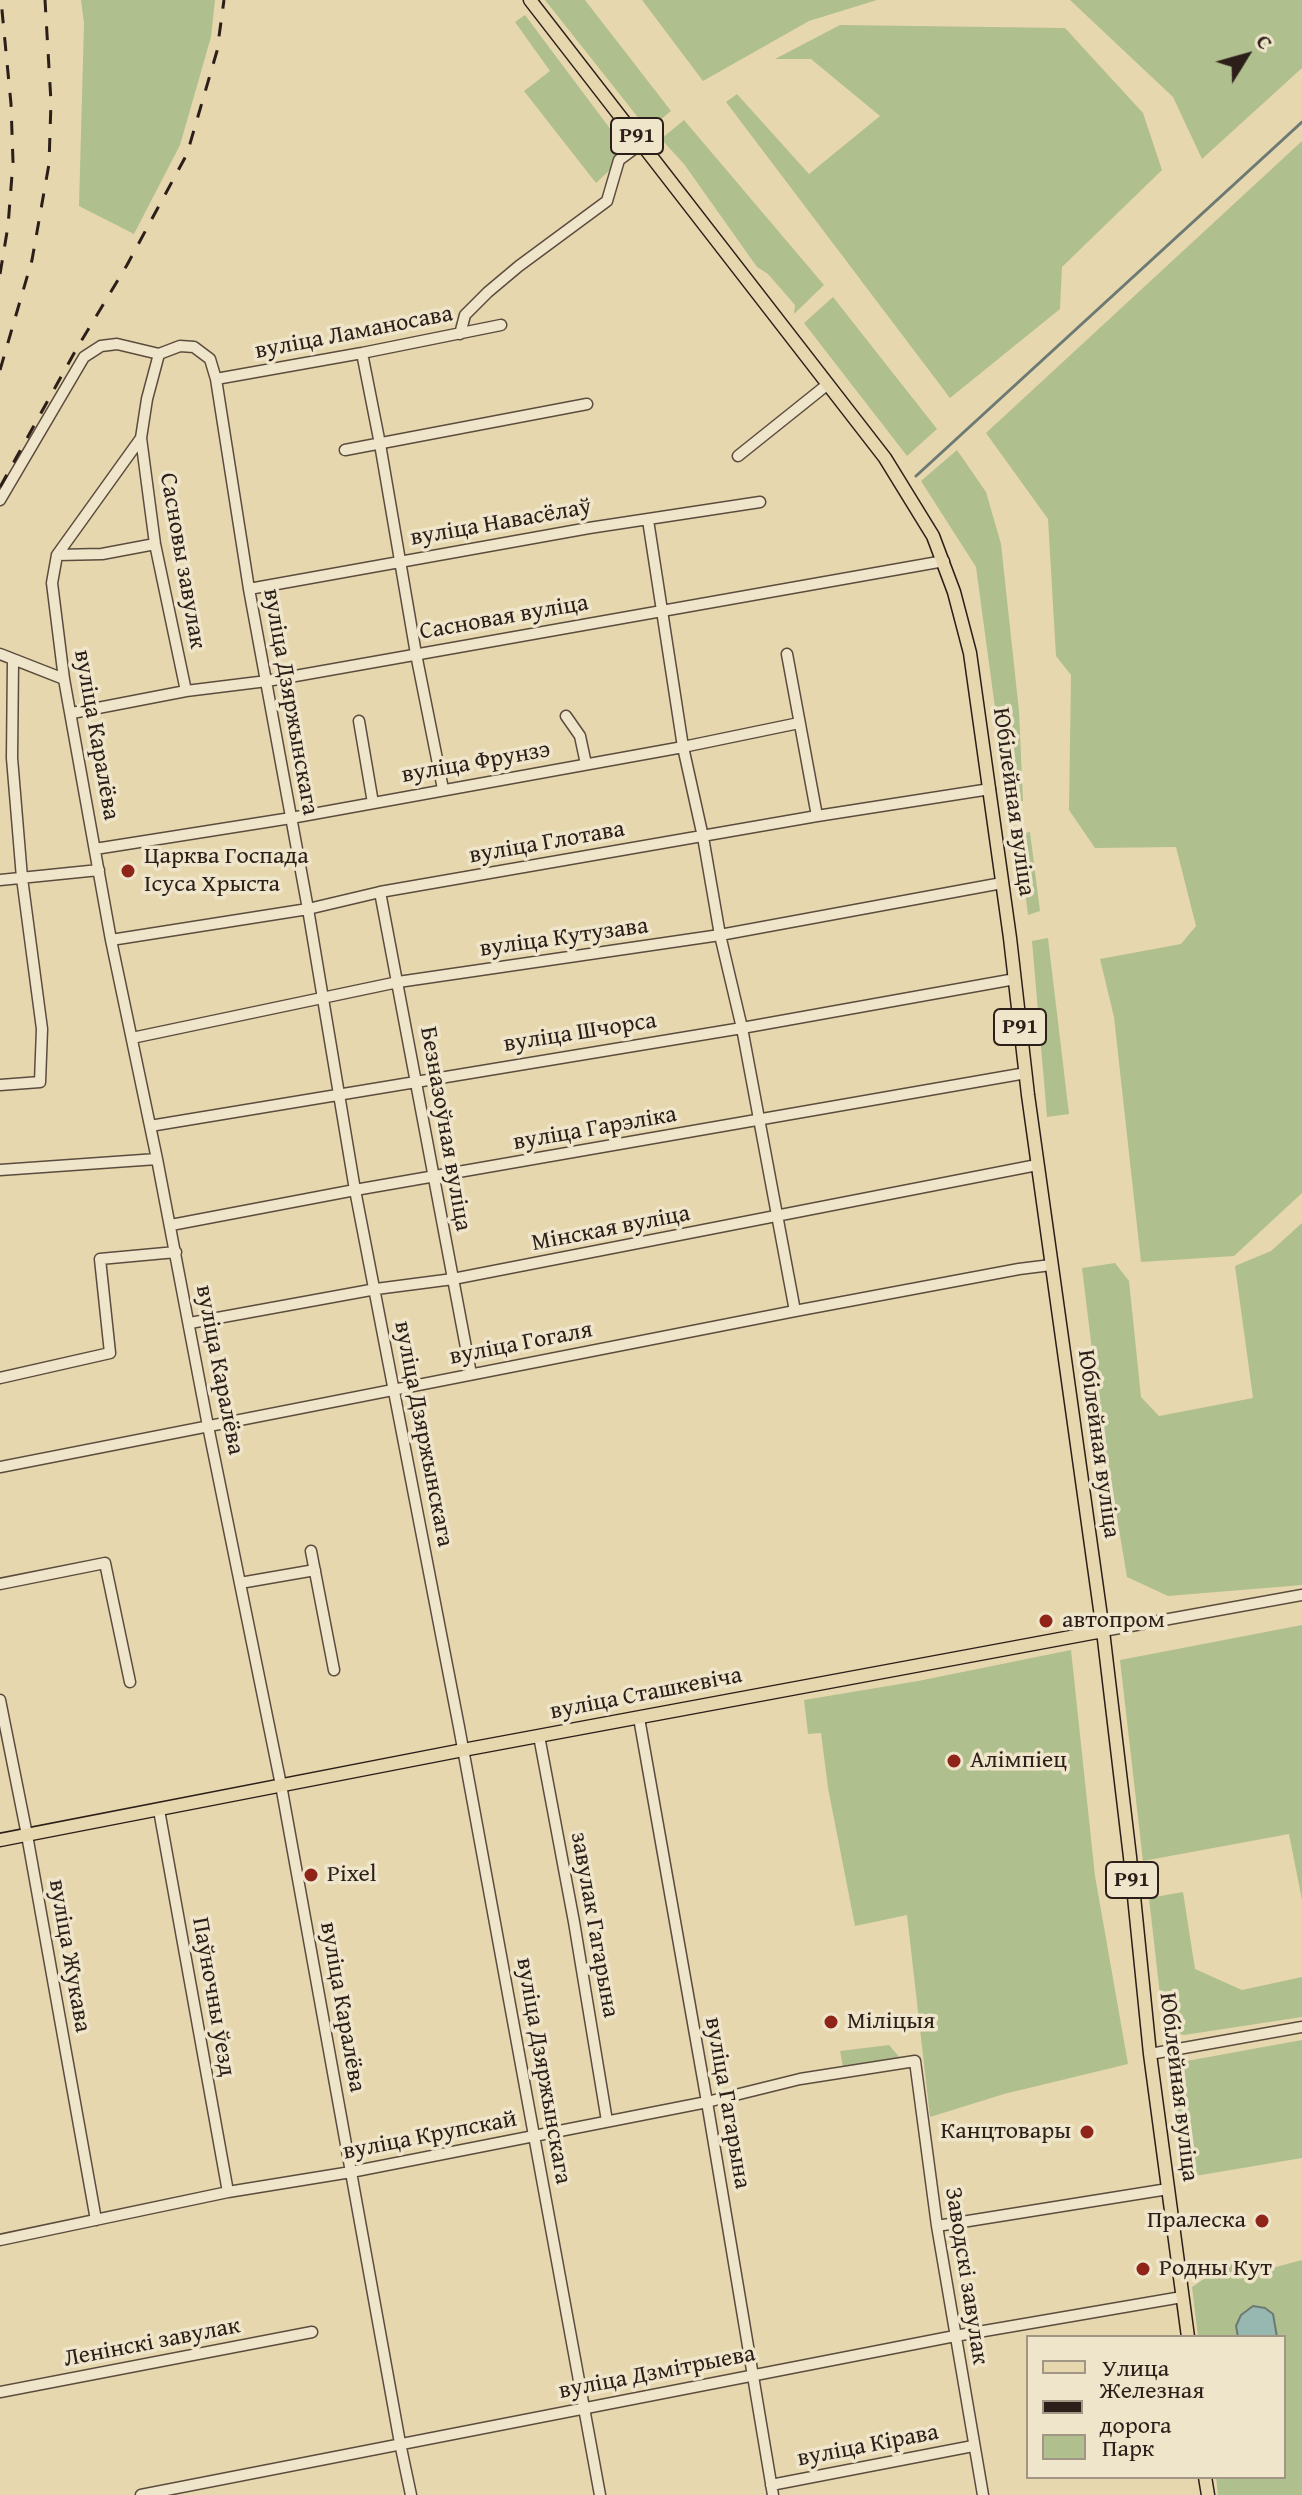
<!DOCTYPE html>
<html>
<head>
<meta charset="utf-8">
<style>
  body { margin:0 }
  #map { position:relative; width:1302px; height:2495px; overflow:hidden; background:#e7d7ae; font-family:"Gentium Book Plus",serif }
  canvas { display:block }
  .legend { position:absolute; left:1026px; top:2335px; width:260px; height:144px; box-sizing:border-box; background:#efe5ca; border:2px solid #a19583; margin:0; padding:10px 14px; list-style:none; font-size:24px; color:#2c1e19 }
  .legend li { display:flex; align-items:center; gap:16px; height:40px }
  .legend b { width:40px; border:2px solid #a19583 }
  .north { position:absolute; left:1206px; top:16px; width:80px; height:80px; -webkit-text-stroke:6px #efe5ca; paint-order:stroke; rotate:53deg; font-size:22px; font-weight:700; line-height:32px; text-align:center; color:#2c1e19 }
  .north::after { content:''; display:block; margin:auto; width:28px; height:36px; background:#2c1e19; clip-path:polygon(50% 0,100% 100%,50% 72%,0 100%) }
</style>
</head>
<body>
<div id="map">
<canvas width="1302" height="2495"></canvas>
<ul class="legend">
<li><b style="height:10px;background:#e7d7ae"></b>Улица</li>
<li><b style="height:10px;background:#2c1e19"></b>Железная дорога</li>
<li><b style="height:22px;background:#b0bf8e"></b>Парк</li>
</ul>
<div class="north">С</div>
</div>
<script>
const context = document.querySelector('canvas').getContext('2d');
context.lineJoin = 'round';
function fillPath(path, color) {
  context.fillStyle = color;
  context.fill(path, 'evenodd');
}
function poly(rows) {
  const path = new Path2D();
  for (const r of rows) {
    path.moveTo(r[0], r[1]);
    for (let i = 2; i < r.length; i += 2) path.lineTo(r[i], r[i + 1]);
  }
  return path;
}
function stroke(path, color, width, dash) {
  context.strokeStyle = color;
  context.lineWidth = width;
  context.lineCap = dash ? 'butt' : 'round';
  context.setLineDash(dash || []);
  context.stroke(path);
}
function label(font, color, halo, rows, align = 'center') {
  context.font = font + ' "Gentium Book Plus",serif';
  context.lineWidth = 7;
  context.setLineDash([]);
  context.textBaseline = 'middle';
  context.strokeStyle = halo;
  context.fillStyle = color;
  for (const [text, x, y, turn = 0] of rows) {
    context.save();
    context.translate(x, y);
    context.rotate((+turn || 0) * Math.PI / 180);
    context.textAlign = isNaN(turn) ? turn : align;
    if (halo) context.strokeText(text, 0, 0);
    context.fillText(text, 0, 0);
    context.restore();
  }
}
const green = poly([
  [81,0,215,0,211,37,180,145,134,234,79,206,84,23],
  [545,0,585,0,671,111,648,130],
  [642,0,877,0,809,21,703,81],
  [1070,0,1302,0,1302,68,1202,159,1173,97],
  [525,15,623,146,613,159,613,167,596,183,524,91,550,71,515,22],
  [840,25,1065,28,1143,113,1162,170,1062,267,1060,309,950,398,726,102,737,94,809,174,880,116,811,59,775,59],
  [684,120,824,285,794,314,795,305,768,274,757,267,684,164,661,139],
  [1302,141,1302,1193,1234,1256,1141,1262,1114,1017,1100,959,1181,944,1196,926,1176,847,1095,848,1069,810,1071,675,1056,656,1048,519,986,433],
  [833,297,937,429,907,456,804,323],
  [957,450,986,492,1001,544,1019,711,1023,801,1008,804,976,567,921,481],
  [1030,832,1040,911,1028,915,1018,834],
  [1048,938,1069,1114,1047,1117,1032,941],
  [1302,1223,1302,1585,1168,1596,1127,1577,1100,1416,1082,1268,1115,1263,1129,1281,1141,1397,1159,1416,1253,1398,1235,1266,1271,1251],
  [1302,1625,1302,1900,1289,1834,1143,1861,1120,1660],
  [1071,1650,1095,1876,1128,2064,1004,2094,930,2117,907,1915,855,1926,828,1788,821,1733,808,1734,804,1700,918,1681],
  [1183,1892,1195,1969,1242,1990,1302,1977,1302,2017,1184,2035,1164,2030,1149,1898],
  [1302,2040,1302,2158,1183,2178,1168,2069,1181,2062],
  [889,2045,901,2059,843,2067,840,2051],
  [1232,2260,1261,2271,1302,2260,1302,2495,1218,2495,1216,2477,1284,2477,1284,2337,1198,2337,1192,2287]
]);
const water = poly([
  [1253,2306,1265,2308,1273,2314,1277,2337,1238,2337,1236,2326,1241,2315,1253,2306]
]);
const stream = poly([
  [916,476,1302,122]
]);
const minor = poly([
  [460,334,465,315,488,292,519,266,607,201,619,160,642,143],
  [362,353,380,444,416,654,443,789],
  [216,379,362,353,501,325],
  [141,438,155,544,186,691],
  [345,450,587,404],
  [738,456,828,384],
  [0,500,84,357,101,346,117,344,159,354],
  [648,520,683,747,703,837,720,935,742,1028,795,1311],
  [57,555,102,554,155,544],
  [249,589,589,528,760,502],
  [0,654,64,679],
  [787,654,817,816],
  [72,713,186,691,267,681,944,561],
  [566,716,580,736,586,764],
  [359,721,373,803],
  [95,849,291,818,683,747,799,723],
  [0,880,99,870],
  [380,892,471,1374],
  [111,940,308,909,380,892,817,816,990,789],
  [132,1038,398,982,720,935,1002,883],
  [0,1085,40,1082,42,1029,22,878,12,758,13,660],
  [150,1126,742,1028,1015,979],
  [0,1170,157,1159],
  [171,1225,355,1190,1026,1073],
  [190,1323,376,1289,453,1279,1037,1165],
  [0,1378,110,1353,100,1259,176,1252],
  [0,1467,795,1311,1019,1269,1051,1265],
  [311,1551,334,1670],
  [240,1583,315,1570],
  [0,1584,105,1563,130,1682],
  [1103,1631,1302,1595],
  [0,1700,27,1835,96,2220],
  [639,1718,707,2102,773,2495],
  [539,1736,574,1922,607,2121],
  [159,1810,228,2192],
  [1150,2054,1302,2027],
  [937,2226,1168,2189],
  [0,2240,228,2192,351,2172,707,2102,800,2079,915,2061,937,2226,983,2495],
  [0,2392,312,2332],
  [771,2485,973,2446],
  [141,2495,955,2336,1182,2297],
  [411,2495,400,2443,281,1785,208,1426,157,1159,111,940,64,679,52,583,57,555,141,438,147,399,159,354,180,346,194,347,210,359,216,379,249,589,308,909,355,1190,459,1727,600,2495]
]);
const major = poly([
  [530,0,885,458,933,536,954,592,970,653,1010,938,1028,1095,1103,1631,1130,1857,1150,2054,1188,2337],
  [0,1840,463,1750,1103,1631],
  [1205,2477,1208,2495]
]);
const rail = poly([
  [0,274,8,226,13,162,11,104,1,0],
  [0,370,32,260,49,164,51,102,45,0],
  [0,487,77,348,127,265,187,154,217,51,224,0]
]);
const markers = [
  [128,871,8,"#8f2418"],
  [1046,1621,8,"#8f2418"],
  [954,1761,8,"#8f2418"],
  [311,1875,8,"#8f2418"],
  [831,2022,8,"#8f2418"],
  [1087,2132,8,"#8f2418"],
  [1262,2221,8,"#8f2418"],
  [1143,2269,8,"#8f2418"]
];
const shields = [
  [637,136,52],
  [1020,1027,52],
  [1132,1880,52]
];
const shieldNames = [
  ["Р91",637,136],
  ["Р91",1020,1027],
  ["Р91",1132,1880]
];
const streetNames = [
  ["вуліца Ламаносава",354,333,-11],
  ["вуліца Навасёлаў",501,523,-10],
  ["Сасновы завулак",182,561,80],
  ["Сасновая вуліца",504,618,-10],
  ["вуліца Дзяржынскага",290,702,80],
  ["вуліца Каралёва",96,735,80],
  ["вуліца Фрунзэ",476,763,-10],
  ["Юбілейная вуліца",1013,802,82],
  ["вуліца Глотава",547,843,-10],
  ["вуліца Кутузава",564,938,-8],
  ["вуліца Шчорса",580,1033,-9],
  ["Безназоўная вуліца",445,1129,80],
  ["вуліца Гарэліка",595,1129,-10],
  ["Мінская вуліца",611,1229,-11],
  ["вуліца Гогаля",521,1344,-11],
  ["вуліца Каралёва",219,1370,79],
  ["вуліца Дзяржынскага",423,1434,79],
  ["Юбілейная вуліца",1098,1444,82],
  ["вуліца Сташкевіча",646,1694,-11],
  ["завулак Гагарына",594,1925,80],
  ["вуліца Жукава",69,1956,80],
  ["Паўночны ўезд",213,1997,80],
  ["вуліца Каралёва",342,2007,80],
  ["вуліца Дзяржынскага",543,2071,80],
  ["Юбілейная вуліца",1178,2087,83],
  ["вуліца Гагарына",727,2103,80],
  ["вуліца Крупскай",430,2136,-11],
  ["Заводскі завулак",966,2276,81],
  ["Ленінскі завулак",152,2343,-11],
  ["вуліца Дзмітрыева",657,2373,-11],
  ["вуліца Кірава",868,2446,-11]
];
const poiNames = [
  ["Царква Госпада",144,857],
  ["Ісуса Хрыста",144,885],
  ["автопром",1062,1621],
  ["Алімпіец",970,1761],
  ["Pixel",327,1875],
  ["Міліцыя",847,2022],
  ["Канцтовары",1071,2132,"right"],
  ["Пралеска",1246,2221,"right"],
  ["Родны Кут",1159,2269]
];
fillPath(green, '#b0bf8e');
fillPath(water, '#97b8b0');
stroke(water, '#6c7a74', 2);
stroke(stream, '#6c7a74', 3);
stroke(minor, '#5b4c3e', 13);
stroke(major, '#2c1e19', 15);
stroke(minor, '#efe5ca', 10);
stroke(major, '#e7d7ae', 12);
stroke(rail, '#2c1e19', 3, [14, 14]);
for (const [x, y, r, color] of markers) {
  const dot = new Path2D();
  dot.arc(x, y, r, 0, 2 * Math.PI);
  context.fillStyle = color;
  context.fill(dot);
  stroke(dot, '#efe5ca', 3);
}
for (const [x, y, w] of shields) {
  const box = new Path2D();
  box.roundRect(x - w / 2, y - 18, w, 36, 6);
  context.fillStyle = '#efe5ca';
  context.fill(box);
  stroke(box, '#2c1e19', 2);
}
label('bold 22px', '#2c1e19', null, shieldNames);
label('24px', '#2c1e19', '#efe5ca', streetNames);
label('24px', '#2c1e19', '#efe5ca', poiNames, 'left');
</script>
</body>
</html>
